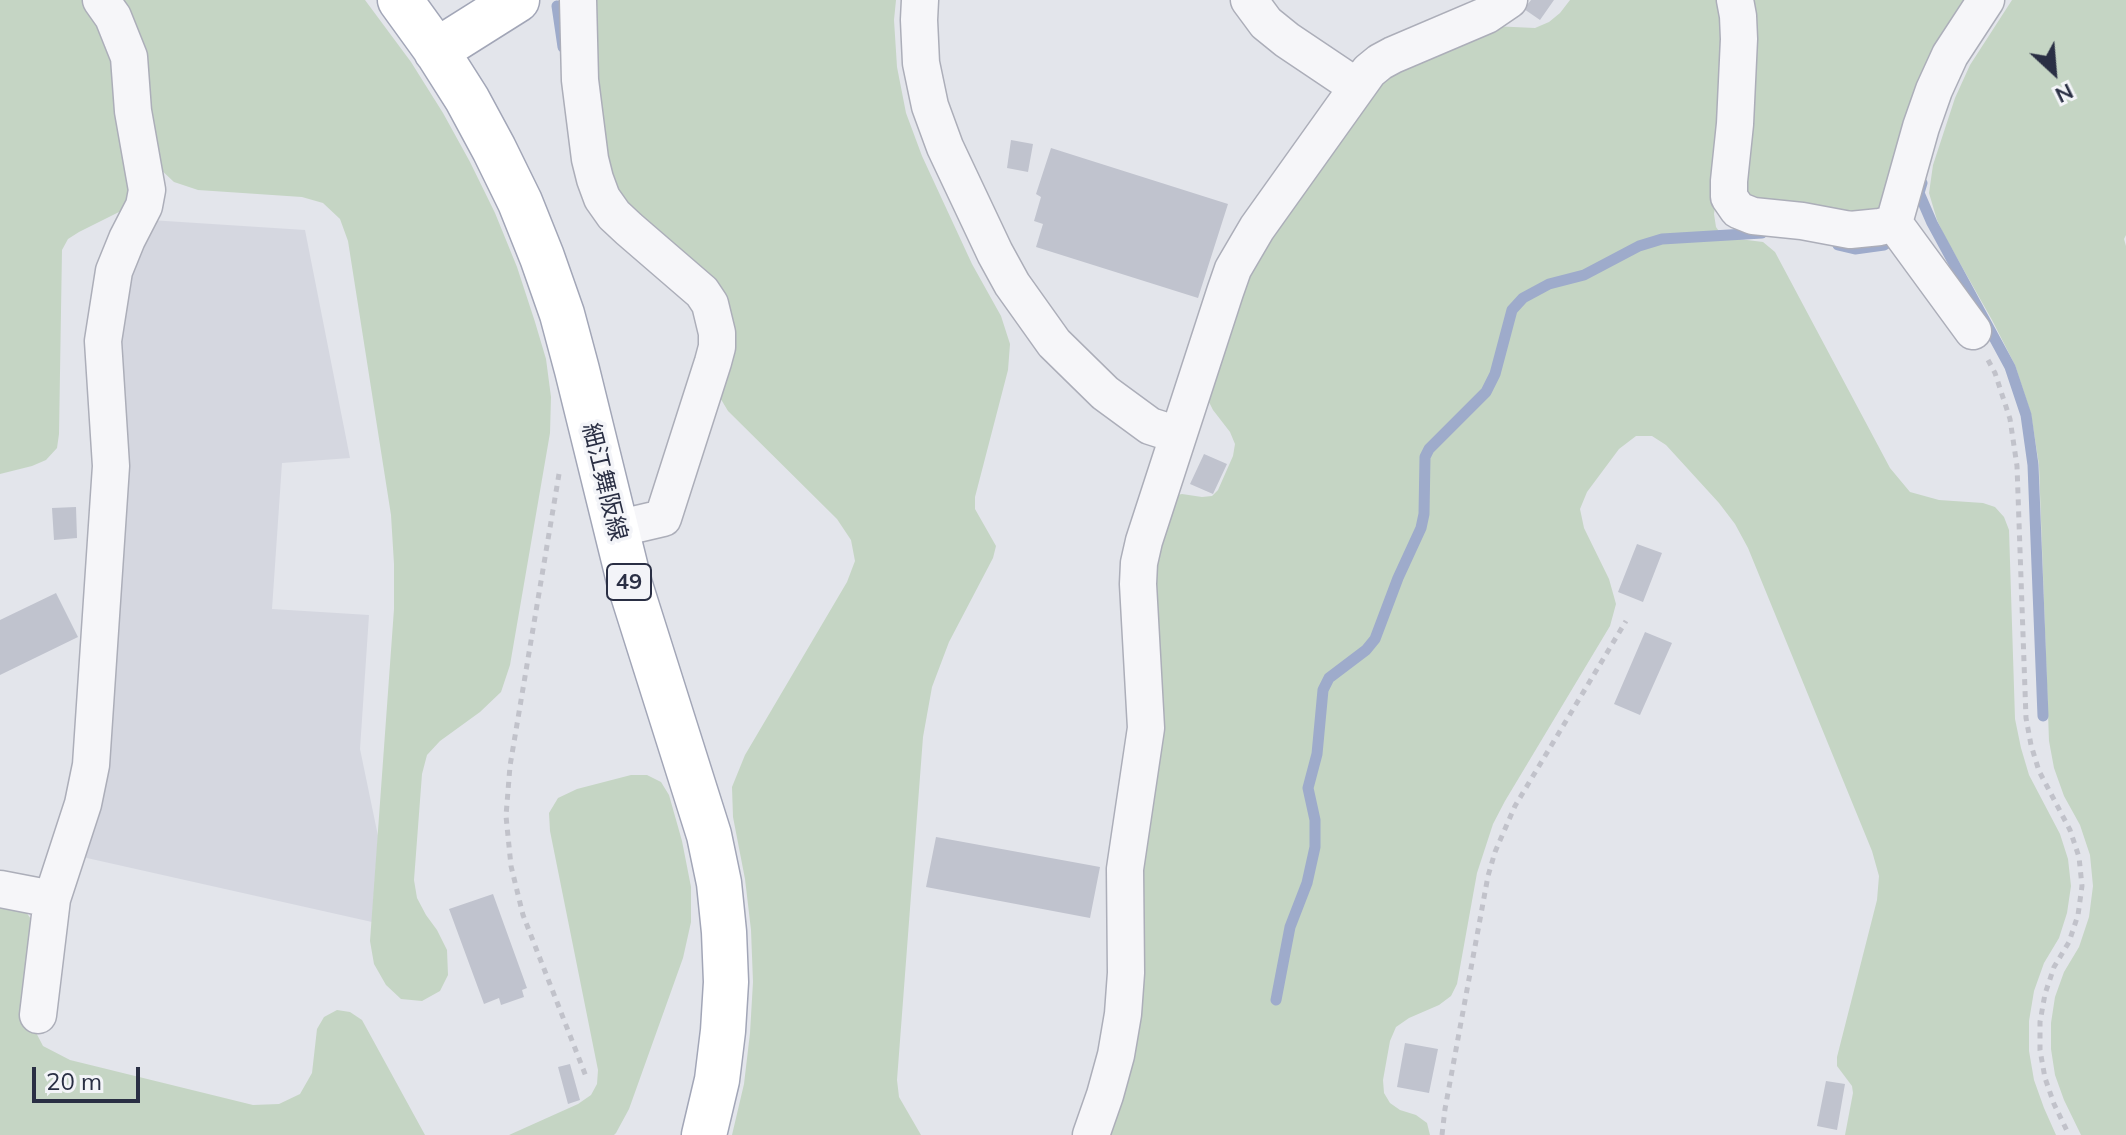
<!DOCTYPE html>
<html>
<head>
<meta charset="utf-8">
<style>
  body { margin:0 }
  #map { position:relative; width:2126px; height:1135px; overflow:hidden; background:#e3e5eb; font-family:Mulish,sans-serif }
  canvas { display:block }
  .north { position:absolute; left:2014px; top:32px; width:80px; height:80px; -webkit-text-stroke:6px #f3f4f8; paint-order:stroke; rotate:154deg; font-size:22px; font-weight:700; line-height:32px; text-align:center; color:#2a2f44 }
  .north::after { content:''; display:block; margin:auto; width:28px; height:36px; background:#2a2f44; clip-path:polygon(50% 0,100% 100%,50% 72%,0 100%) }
  .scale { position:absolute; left:32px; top:1067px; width:108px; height:36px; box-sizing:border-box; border:4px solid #2a2f44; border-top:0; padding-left:10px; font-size:24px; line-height:28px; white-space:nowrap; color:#2a2f44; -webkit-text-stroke:6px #f3f4f8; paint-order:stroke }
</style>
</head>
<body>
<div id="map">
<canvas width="2126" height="1135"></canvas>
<div class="north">N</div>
<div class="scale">20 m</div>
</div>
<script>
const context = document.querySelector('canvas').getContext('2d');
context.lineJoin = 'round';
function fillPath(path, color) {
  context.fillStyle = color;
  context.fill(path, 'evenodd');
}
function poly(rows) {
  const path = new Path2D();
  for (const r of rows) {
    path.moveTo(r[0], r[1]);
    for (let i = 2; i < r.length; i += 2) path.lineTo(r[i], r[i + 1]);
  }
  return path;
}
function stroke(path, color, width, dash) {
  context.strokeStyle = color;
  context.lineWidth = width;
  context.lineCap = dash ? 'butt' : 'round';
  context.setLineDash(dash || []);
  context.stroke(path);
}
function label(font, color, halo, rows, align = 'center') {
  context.font = font + ' Mulish,"Noto Sans JP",sans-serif';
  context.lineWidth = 7;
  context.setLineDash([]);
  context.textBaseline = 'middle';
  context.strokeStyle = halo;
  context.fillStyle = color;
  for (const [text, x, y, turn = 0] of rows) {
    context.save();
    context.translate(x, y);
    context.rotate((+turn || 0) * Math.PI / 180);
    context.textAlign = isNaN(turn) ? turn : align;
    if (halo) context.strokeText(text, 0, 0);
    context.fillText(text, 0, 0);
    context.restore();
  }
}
const built = poly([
  [150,220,305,230,350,458,282,463,272,609,369,615,360,749,378,836,372,922,78,856,121,289]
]);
const green = poly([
  [0,0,87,0,118,60,134,174,125,209,79,232,68,239,62,250,59,434,57,448,46,460,32,466,0,474],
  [114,0,365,0,411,62,443,113,470,162,495,213,517,267,535,322,546,359,551,397,550,433,510,665,501,692,480,712,440,741,427,755,422,774,414,880,417,898,426,915,437,930,447,950,448,975,440,991,422,1001,401,999,386,985,374,964,370,941,394,609,394,564,391,515,348,241,340,219,323,203,302,197,198,190,174,182,158,167],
  [592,0,896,0,894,20,897,67,906,113,922,156,972,264,1001,316,1010,344,1008,370,975,497,975,509,996,546,993,558,949,642,932,687,923,737,897,1080,899,1097,921,1135,732,1135,744,1084,750,1033,753,982,751,930,745,879,733,817,732,787,745,755,847,582,855,561,851,540,837,519,728,411,719,396,728,349,605,176],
  [1570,0,1723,0,1724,132,1714,214,1716,227,1723,237,1763,242,1775,252,1890,468,1910,492,1939,500,1983,503,1995,507,2004,517,2009,530,2015,719,2021,748,2029,775,2060,834,2068,859,2071,886,2067,913,2059,938,2044,963,2034,991,2029,1021,2029,1051,2034,1080,2044,1108,2056,1135,1845,1135,1853,1093,1852,1086,1837,1066,1837,1057,1877,900,1879,876,1872,851,1748,548,1735,524,1719,503,1666,445,1652,436,1636,436,1619,449,1587,492,1580,509,1584,528,1609,579,1616,604,1610,626,1505,801,1493,824,1477,873,1457,984,1451,996,1439,1005,1409,1018,1396,1027,1390,1041,1383,1080,1384,1093,1390,1103,1400,1110,1416,1115,1427,1123,1430,1135,1106,1135,1149,584,1173,496,1182,494,1202,497,1212,496,1218,490,1233,456,1235,444,1230,432,1213,410,1206,396,1243,273,1377,79,1492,26,1535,28,1549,22,1560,13],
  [1746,0,1969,0,1886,203,1874,216,1756,205,1740,181],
  [2012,0,2126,0,2126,235,2124,239,2126,246,2126,1135,2081,1135,2064,1100,2055,1075,2051,1049,2051,1023,2055,997,2064,972,2079,947,2089,917,2093,886,2090,855,2080,825,2064,796,2054,768,2049,741,2039,465,2031,414,2015,365,1992,320,1944,235,1937,220,1929,193,1933,165,1955,98,1970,65],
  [631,775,647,775,661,782,669,795,682,841,691,887,691,922,683,958,629,1109,616,1133,614,1135,509,1135,578,1104,591,1095,597,1084,598,1070,550,831,549,813,558,798,577,789],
  [0,903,26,912,33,922,30,1021,43,1046,70,1060,253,1105,279,1104,300,1094,312,1073,317,1029,324,1017,337,1010,350,1012,362,1020,425,1135,0,1135]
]);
const stream = poly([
  [557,6,563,47],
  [1922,183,1919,193,1932,223,2010,367,2026,415,2033,465,2043,716],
  [1838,245,1855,249,1884,245,1891,241],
  [1276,1000,1290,927,1307,883,1315,847,1315,820,1308,788,1317,754,1323,690,1329,678,1366,650,1375,639,1398,578,1421,528,1424,514,1425,457,1429,449,1486,392,1495,374,1512,310,1523,298,1549,284,1584,275,1639,246,1662,239,1762,233]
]);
const building = poly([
  [1531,0,1554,0,1540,20,1524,9],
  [1011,140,1033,144,1028,172,1007,168],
  [1051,148,1228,204,1198,298,1036,247,1043,224,1034,221,1041,197,1036,194],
  [1204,454,1227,464,1213,494,1190,484],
  [76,507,77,538,54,540,52,508],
  [1637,544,1662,553,1643,602,1618,592],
  [56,593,78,637,0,675,0,620],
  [1645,632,1672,643,1640,715,1614,704],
  [936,837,1100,867,1090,918,926,887],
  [493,894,527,988,522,990,524,997,501,1005,499,998,484,1004,449,909],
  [1405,1043,1438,1049,1429,1093,1397,1087],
  [570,1064,580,1100,568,1104,558,1067],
  [1826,1081,1845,1084,1837,1130,1817,1126]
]);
const path = poly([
  [1988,360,1995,373,2010,419,2017,466,2026,718,2031,745,2039,771,2070,830,2079,857,2082,886,2078,915,2069,942,2054,967,2045,994,2040,1022,2040,1050,2045,1078,2054,1104,2069,1135],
  [559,474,510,766,506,816,511,866,523,915,587,1079],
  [1442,1135,1445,1109,1488,876,1495,852,1515,806,1626,621]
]);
const minor = poly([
  [578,0,580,80,590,159,595,179,602,198,614,215,629,229,702,292,710,304,717,333,717,347,713,362,663,518,616,529],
  [920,0,919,20,921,63,930,106,945,147,995,253,1012,284,1054,343,1105,393,1150,426,1178,435],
  [1249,0,1266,23,1287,40,1357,87],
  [1735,0,1738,16,1739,39,1735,124,1729,181,1729,197,1738,210,1753,216,1802,221,1850,230,1880,227,1894,223],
  [1894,223,1921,127,1934,90,1950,55,1986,0],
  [1894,223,1973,331],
  [0,889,52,899],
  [38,1015,52,899,83,804,91,765,111,466,103,341,114,271,127,239,144,206,147,190,133,111,129,57,113,17,101,0],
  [1091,1135,1105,1095,1116,1055,1123,1014,1126,973,1125,869,1146,728,1138,584,1139,563,1144,541,1225,292,1233,269,1257,228,1369,71,1380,62,1393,55,1487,15,1509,0]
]);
const major = poly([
  [400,0,434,47,467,99,494,149,520,202,542,257,562,314,577,370,630,585,709,835,719,883,724,932,726,982,723,1031,717,1080,704,1135],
  [436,51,517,0]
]);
const shields = [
  [629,582,44]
];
const shieldNames = [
  ["49",629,582]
];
const streetNames = [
  ["細江舞阪線",604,482,76]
];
fillPath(built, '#d5d7e0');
fillPath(green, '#c5d5c4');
stroke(stream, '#9eabcb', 11);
fillPath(building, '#c0c3ce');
stroke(minor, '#acaeb9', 39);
stroke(major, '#a2a6b7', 47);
stroke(path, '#c1c2ca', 5, [6, 6]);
stroke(minor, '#f6f6f9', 36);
stroke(major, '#fff', 44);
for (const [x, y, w] of shields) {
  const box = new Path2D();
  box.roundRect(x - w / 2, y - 18, w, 36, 6);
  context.fillStyle = '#f3f4f8';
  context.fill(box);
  stroke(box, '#2a2f44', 2);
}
label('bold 22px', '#2a2f44', null, shieldNames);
label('24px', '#2a2f44', '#f3f4f8', streetNames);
</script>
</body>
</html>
